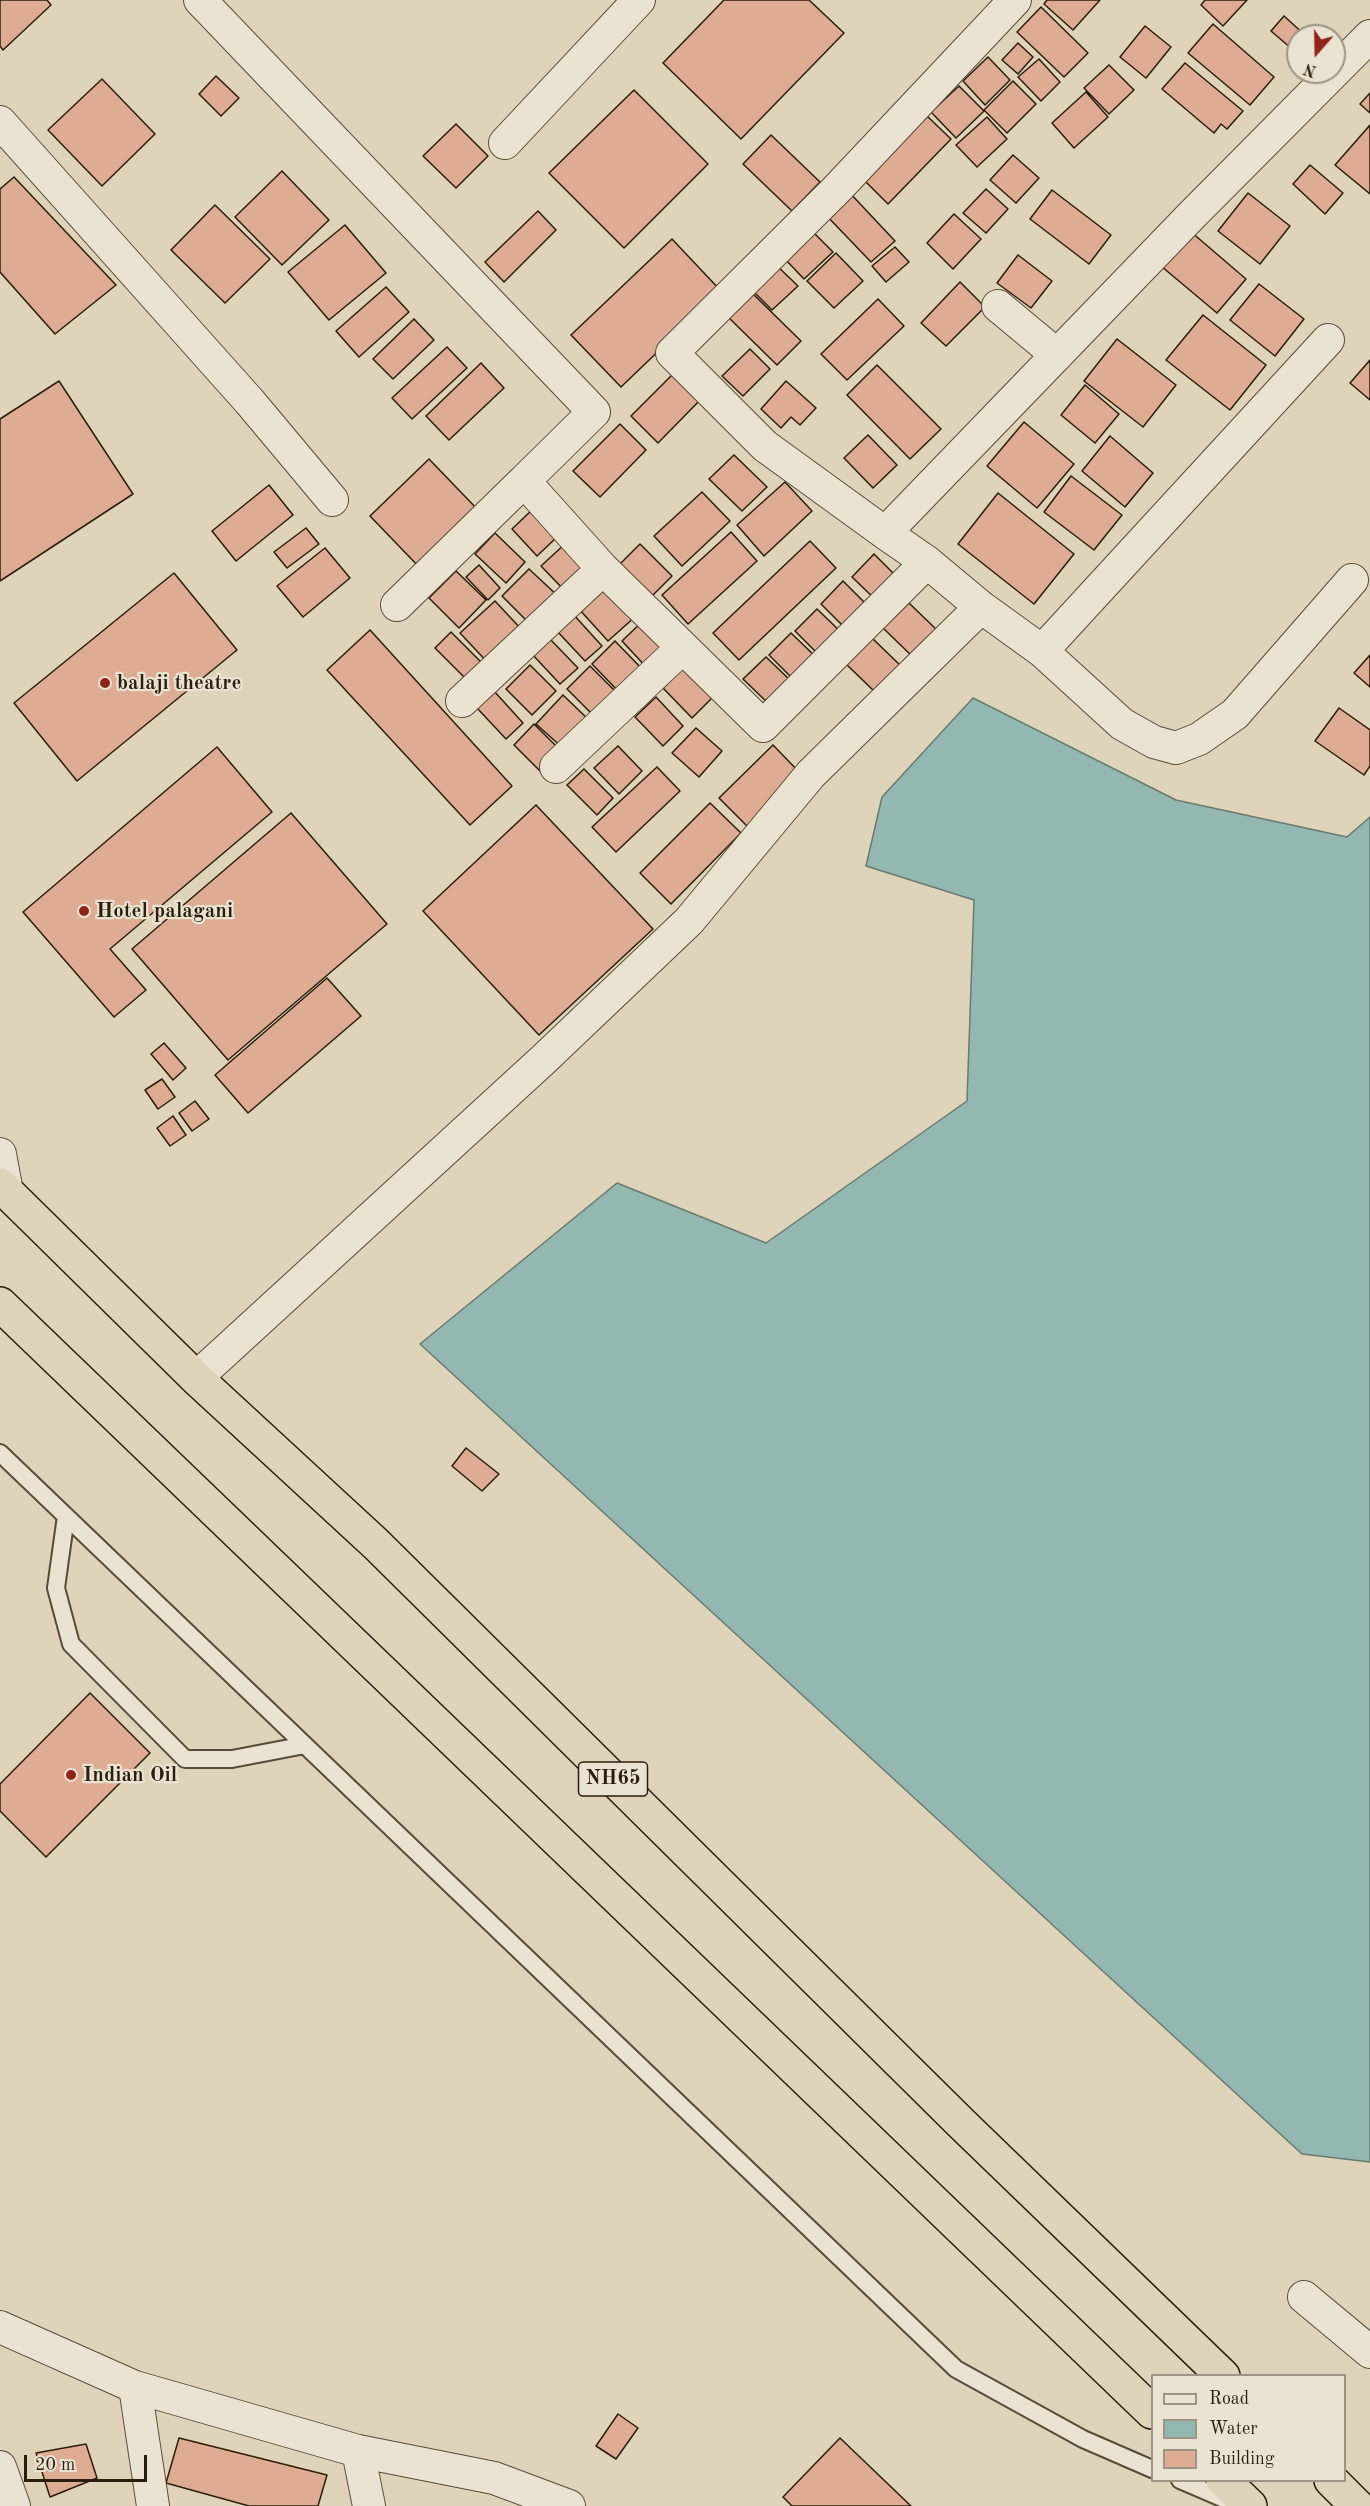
<!DOCTYPE html>
<html>
<head>
<meta charset="utf-8">
<style>
  body { margin:0 }
  #map { position:relative; width:1370px; height:2506px; overflow:hidden; background:#dfd4b9; font-family:"Old Standard TT",serif }
  canvas { display:block }
  .legend { position:absolute; left:1151px; top:2374px; width:195px; height:108px; box-sizing:border-box; background:#eae3d2; border:2px solid #9d9483; margin:0; padding:8px 10px; list-style:none; font-size:18px; color:#2a1e0d }
  .legend li { display:flex; align-items:center; gap:12px; height:30px }
  .legend b { width:30px; border:2px solid #9d9483 }
  .north { position:absolute; left:1286px; top:24px; width:60px; height:60px; box-sizing:border-box; background:#eae3d2; border:2px solid #9d9483; border-radius:50%; rotate:200deg; font-size:16px; font-weight:700; line-height:24px; text-align:center; color:#2a1e0d }
  .north::after { content:''; display:block; margin:auto; width:21px; height:27px; background:#8f2418; clip-path:polygon(50% 0,100% 100%,50% 72%,0 100%) }
  .scale { position:absolute; left:24px; top:2455px; width:123px; height:27px; box-sizing:border-box; border:3px solid #2a1e0d; border-top:0; padding-left:8px; font-size:18px; line-height:21px; white-space:nowrap; color:#2a1e0d; -webkit-text-stroke:4px #eae3d2; paint-order:stroke }
</style>
</head>
<body>
<div id="map">
<canvas width="1370" height="2506"></canvas>
<ul class="legend">
<li><b style="height:8px;background:#eae3d2"></b>Road</li>
<li><b style="height:16px;background:#93b8b1"></b>Water</li>
<li><b style="height:16px;background:#ddac92"></b>Building</li>
</ul>
<div class="north">N</div>
<div class="scale">20 m</div>
</div>
<script>
const context = document.querySelector('canvas').getContext('2d');
context.lineJoin = 'round';
function fillPath(path, color) {
  context.fillStyle = color;
  context.fill(path, 'evenodd');
}
function poly(rows) {
  const path = new Path2D();
  for (const r of rows) {
    path.moveTo(r[0], r[1]);
    for (let i = 2; i < r.length; i += 2) path.lineTo(r[i], r[i + 1]);
  }
  return path;
}
function stroke(path, color, width, dash) {
  context.strokeStyle = color;
  context.lineWidth = width;
  context.lineCap = dash ? 'butt' : 'round';
  context.setLineDash(dash || []);
  context.stroke(path);
}
function label(font, color, halo, rows, align = 'center') {
  context.font = font + ' "Old Standard TT",serif';
  context.lineWidth = 4.5;
  context.setLineDash([]);
  context.textBaseline = 'middle';
  context.strokeStyle = halo;
  context.fillStyle = color;
  for (const [text, x, y, turn = 0] of rows) {
    context.save();
    context.translate(x, y);
    context.rotate((+turn || 0) * Math.PI / 180);
    context.textAlign = isNaN(turn) ? turn : align;
    if (halo) context.strokeText(text, 0, 0);
    context.fillText(text, 0, 0);
    context.restore();
  }
}
const water = poly([
  [973,698,1176,800,1347,837,1370,817,1370,2162,1302,2154,420,1344,617,1183,766,1243,967,1101,974,900,866,866,882,797,973,698]
]);
const building = poly([
  [0,0,47,0,51,5,3,50,0,46,0,0],
  [724,0,809,0,844,33,741,139,663,63,724,0],
  [1047,0,1100,0,1073,30,1044,4,1047,0],
  [1205,0,1247,0,1223,26,1201,5,1205,0],
  [1041,7,1088,53,1064,77,1017,32,1041,7],
  [1284,16,1305,35,1298,36,1298,42,1292,49,1271,31,1284,16],
  [1213,24,1274,77,1250,105,1188,53,1213,24],
  [1145,26,1171,47,1146,78,1120,57,1145,26],
  [1018,43,1033,57,1018,74,1002,60,1018,43],
  [988,57,1010,80,985,105,963,81,988,57],
  [1039,59,1060,82,1041,101,1018,77,1039,59],
  [1185,63,1243,111,1227,129,1221,124,1214,133,1162,89,1185,63],
  [1109,65,1134,90,1109,114,1084,88,1109,65],
  [216,76,239,98,221,116,199,94,216,76],
  [102,79,155,134,102,186,48,130,102,79],
  [1013,81,1036,104,1007,133,984,110,1013,81],
  [959,86,984,111,956,138,931,112,959,86],
  [634,90,708,164,624,248,549,173,634,90],
  [1086,92,1108,117,1074,148,1052,123,1086,92],
  [1370,93,1370,113,1360,104,1370,93],
  [927,116,951,139,888,204,865,181,927,116],
  [987,117,1007,139,977,167,956,145,987,117],
  [456,124,488,156,456,188,423,156,456,124],
  [1370,125,1370,194,1335,165,1370,125],
  [771,135,820,182,792,211,743,164,771,135],
  [1013,155,1039,178,1016,203,990,180,1013,155],
  [1310,165,1343,193,1325,214,1293,184,1310,165],
  [282,171,329,220,282,265,235,217,282,171],
  [14,177,116,285,55,334,0,272,0,189,14,177],
  [986,189,1008,209,986,233,963,213,986,189],
  [1052,190,1111,235,1089,264,1030,219,1052,190],
  [848,191,895,241,871,262,824,213,848,191],
  [1248,193,1290,226,1260,264,1218,231,1248,193],
  [215,205,270,259,225,303,171,250,215,205],
  [538,211,556,230,504,282,485,262,538,211],
  [954,214,981,239,953,269,927,243,954,214],
  [345,225,386,273,329,320,288,272,345,225],
  [811,230,833,252,804,279,783,257,811,230],
  [1190,231,1246,279,1217,313,1161,266,1190,231],
  [672,239,721,291,621,387,571,335,672,239],
  [895,247,909,262,886,282,872,266,895,247],
  [836,253,863,281,834,308,807,281,836,253],
  [1018,255,1052,281,1031,308,997,283,1018,255],
  [774,263,798,286,772,310,749,287,774,263],
  [960,282,985,307,946,346,921,323,960,282],
  [1259,284,1304,319,1275,356,1230,320,1259,284],
  [386,287,409,312,359,357,336,331,386,287],
  [750,291,801,341,777,365,726,315,750,291],
  [878,299,904,326,847,380,821,354,878,299],
  [1203,315,1266,365,1230,410,1166,360,1203,315],
  [414,319,434,340,393,379,373,359,414,319],
  [1117,339,1176,385,1143,427,1084,381,1117,339],
  [447,347,467,368,412,419,392,398,447,347],
  [750,349,770,369,743,396,722,376,750,349],
  [1370,360,1370,400,1350,383,1370,360],
  [481,363,504,388,449,440,426,416,481,363],
  [877,365,941,429,910,459,847,395,877,365],
  [677,370,704,396,658,443,631,416,677,370],
  [59,381,133,494,0,581,0,419,59,381],
  [786,381,816,408,800,425,791,417,781,428,761,409,786,381],
  [1085,385,1119,414,1095,443,1061,415,1085,385],
  [1024,422,1074,464,1037,508,987,466,1024,422],
  [620,424,646,450,600,497,573,471,620,424],
  [868,435,897,465,873,488,844,458,868,435],
  [1110,436,1153,473,1125,507,1082,471,1110,436],
  [734,455,767,487,742,511,709,479,734,455],
  [429,459,480,512,421,569,370,516,429,459],
  [1071,476,1122,515,1094,550,1044,512,1071,476],
  [785,482,812,511,764,556,737,525,785,482],
  [269,485,293,515,236,561,212,531,269,485],
  [702,492,730,521,682,566,654,536,702,492],
  [998,493,1074,554,1034,604,958,544,998,493],
  [533,509,558,536,537,556,512,529,533,509],
  [306,528,319,544,287,568,274,552,306,528],
  [731,532,757,561,688,624,662,595,731,532],
  [495,533,525,562,506,583,475,554,495,533],
  [810,541,836,568,739,660,713,633,810,541],
  [566,543,591,569,566,592,541,566,566,543],
  [640,544,672,576,647,601,615,569,640,544],
  [325,548,350,578,303,617,277,586,325,548],
  [874,554,900,580,878,602,852,577,874,554],
  [479,565,500,588,488,600,466,577,479,565],
  [529,569,559,597,531,625,502,596,529,569],
  [456,571,486,600,459,628,429,598,456,571],
  [174,573,237,650,77,781,14,703,174,573],
  [843,581,869,607,847,630,821,604,843,581],
  [607,585,636,616,608,641,579,609,607,585],
  [495,601,523,631,489,664,460,633,495,601],
  [909,603,940,633,915,659,883,628,909,603],
  [817,609,843,634,821,657,795,631,817,609],
  [573,614,602,646,585,661,556,630,573,614],
  [646,618,673,646,648,669,622,641,646,618],
  [370,630,512,786,470,825,327,670,370,630],
  [451,632,485,666,469,682,435,648,451,632],
  [791,633,817,658,795,681,769,655,791,633],
  [548,637,578,668,560,684,531,653,548,637],
  [871,637,902,667,876,693,845,663,871,637],
  [615,641,644,671,621,694,592,664,615,641],
  [1370,655,1370,687,1354,673,1370,655],
  [766,657,792,682,770,705,743,679,766,657],
  [530,665,556,691,532,715,506,689,530,665],
  [686,665,715,695,692,718,663,688,686,665],
  [590,666,620,696,597,719,567,689,590,666],
  [494,691,523,723,506,739,477,708,494,691],
  [563,695,591,722,565,750,536,724,563,695],
  [656,697,683,726,663,746,635,717,656,697],
  [1339,708,1370,730,1370,766,1364,775,1315,741,1339,708],
  [534,724,561,751,541,772,514,745,534,724],
  [696,728,722,751,699,777,672,753,696,728],
  [773,745,802,775,748,827,719,798,773,745],
  [618,746,642,771,619,794,594,768,618,746],
  [217,747,272,812,110,949,146,990,114,1017,23,912,217,747],
  [657,767,680,791,616,852,592,827,657,767],
  [584,769,613,798,597,815,567,785,584,769],
  [710,803,741,833,671,904,640,873,710,803],
  [536,805,653,929,539,1035,423,911,536,805],
  [291,813,387,924,228,1060,132,949,291,813],
  [327,978,361,1016,248,1113,215,1075,327,978],
  [164,1043,186,1068,173,1080,151,1054,164,1043],
  [162,1079,175,1097,158,1109,145,1090,162,1079],
  [195,1101,209,1119,192,1131,179,1113,195,1101],
  [173,1116,186,1135,170,1146,157,1128,173,1116],
  [466,1448,499,1474,482,1491,452,1466,466,1448],
  [90,1693,150,1753,46,1857,0,1811,0,1784,90,1693],
  [618,2414,638,2428,616,2459,596,2446,618,2414],
  [179,2438,327,2475,318,2506,249,2506,166,2483,179,2438],
  [840,2438,911,2506,792,2506,783,2497,840,2438],
  [86,2444,97,2478,50,2497,36,2453,86,2444]
]);
const lane = poly([
  [0,1453,956,2369,1083,2439,1152,2469],
  [66,1516,56,1588,71,1644,185,1759,232,1759,305,1745],
  [1180,2480,1236,2504]
]);
const street = poly([
  [200,0,594,412,524,481,603,569,763,726,927,562],
  [1015,0,836,190,672,353,765,446,885,533,1191,216,1370,36],
  [0,122,250,402,332,500],
  [505,143,639,0],
  [998,306,1057,355],
  [885,533,927,562,981,607,1042,651,1328,340],
  [397,605,524,481],
  [1042,651,1122,724,1154,742,1176,748,1199,739,1235,714,1352,580],
  [462,701,603,569],
  [556,767,682,648],
  [0,1154,7,1192],
  [196,1378,543,1060,689,921,811,774,981,607],
  [1304,2297,1370,2352],
  [0,2327,135,2387,358,2451,494,2478,569,2506],
  [135,2387,153,2506],
  [358,2451,369,2506],
  [0,2467,14,2506]
]);
const highway = poly([
  [0,1185,196,1378,376,1544,961,2123,1223,2376],
  [0,1304,1152,2412],
  [1223,2480,1250,2506],
  [1331,2480,1357,2506]
]);
const markers = [
  [105,683,6,"#8f2418"],
  [84,911,6,"#8f2418"],
  [71,1775,6,"#8f2418"]
];
const shields = [
  [613,1779,69]
];
const shieldNames = [
  ["NH65",613,1779]
];
const poiNames = [
  ["balaji theatre",117,683],
  ["Hotel palagani",96,911],
  ["Indian Oil",83,1775]
];
fillPath(water, '#93b8b1');
stroke(water, '#697a6f', 1.5);
fillPath(building, '#ddac92');
stroke(building, '#2a1e0d', 1.5);
stroke(lane, '#574c38', 20);
stroke(street, '#574c38', 34);
stroke(highway, '#2a1e0d', 36);
stroke(lane, '#eae3d2', 16);
stroke(street, '#eae3d2', 32);
stroke(highway, '#dfd4b9', 33);
for (const [x, y, r, color] of markers) {
  const dot = new Path2D();
  dot.arc(x, y, r, 0, 2 * Math.PI);
  context.fillStyle = color;
  context.fill(dot);
  stroke(dot, '#eae3d2', 2);
}
for (const [x, y, w] of shields) {
  const box = new Path2D();
  box.roundRect(x - w / 2, y - 17, w, 34, 4.5);
  context.fillStyle = '#eae3d2';
  context.fill(box);
  stroke(box, '#2a1e0d', 1.5);
}
label('bold 20px', '#2a1e0d', null, shieldNames);
label('bold 21px', '#2a1e0d', '#eae3d2', poiNames, 'left');
</script>
</body>
</html>
